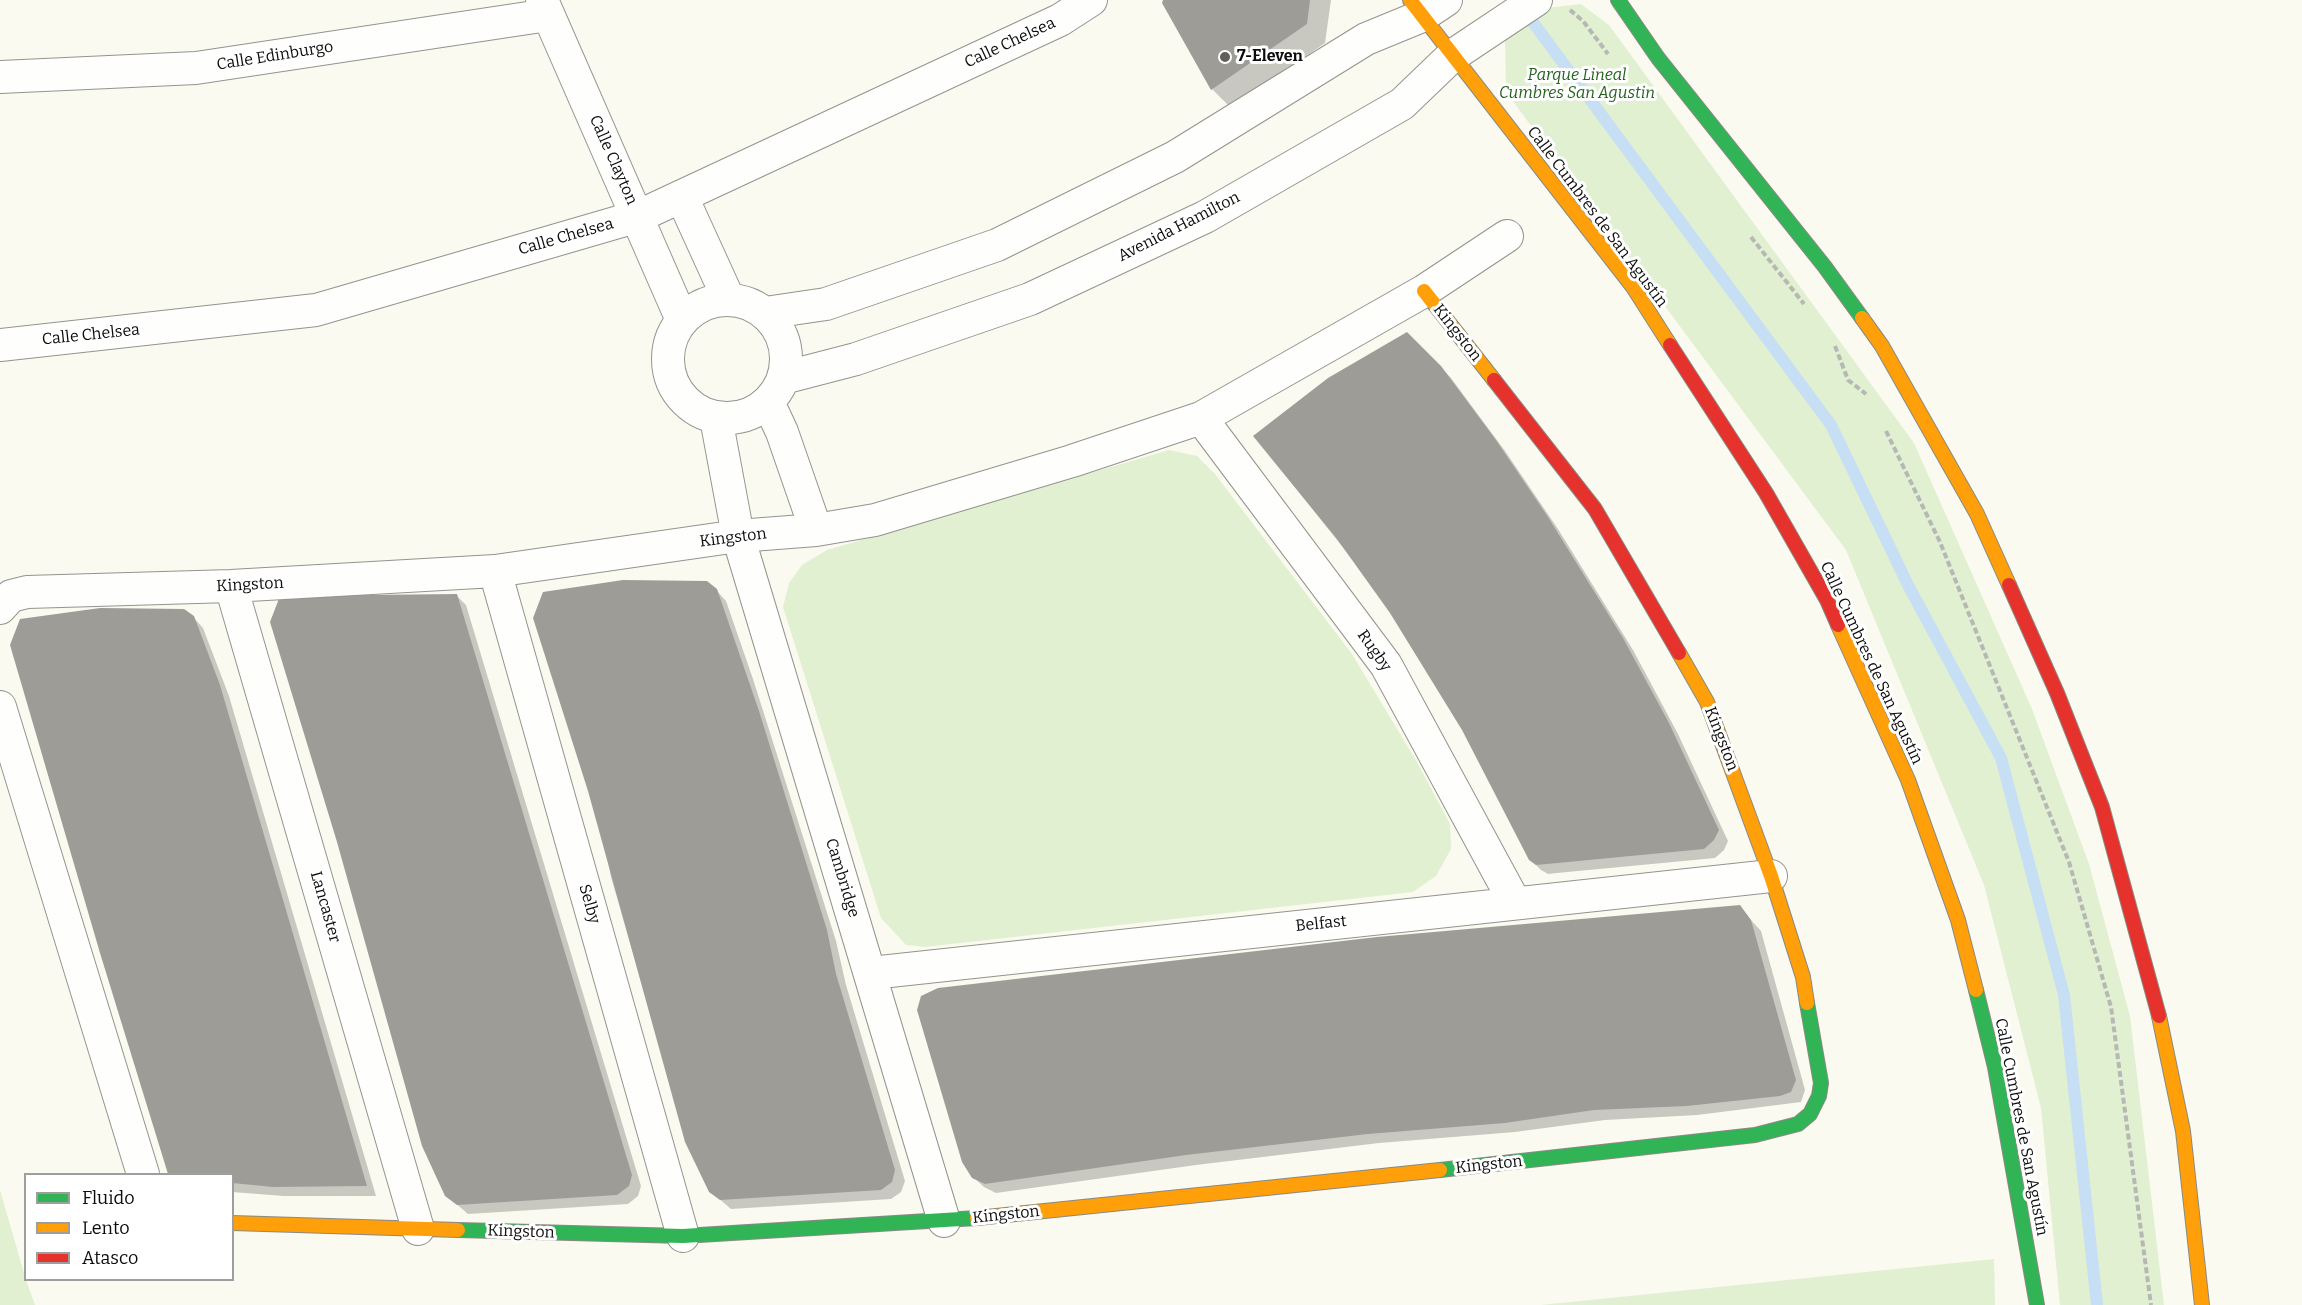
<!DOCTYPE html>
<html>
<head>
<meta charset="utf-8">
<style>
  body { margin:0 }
  #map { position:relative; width:2302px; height:1305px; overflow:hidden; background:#fbfaf0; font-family:Bitter,serif }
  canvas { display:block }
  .legend { position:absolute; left:24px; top:1173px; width:210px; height:108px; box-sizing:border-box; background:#fff; border:2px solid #9e9e9e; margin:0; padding:8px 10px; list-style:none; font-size:18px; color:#0c0c0c }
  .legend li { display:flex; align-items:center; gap:12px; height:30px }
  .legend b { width:30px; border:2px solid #9e9e9e }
</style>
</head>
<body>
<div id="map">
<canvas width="2302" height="1305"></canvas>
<ul class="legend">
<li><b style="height:8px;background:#30b455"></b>Fluido</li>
<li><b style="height:8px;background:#ff9f0a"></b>Lento</li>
<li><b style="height:8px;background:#e5322d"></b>Atasco</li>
</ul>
</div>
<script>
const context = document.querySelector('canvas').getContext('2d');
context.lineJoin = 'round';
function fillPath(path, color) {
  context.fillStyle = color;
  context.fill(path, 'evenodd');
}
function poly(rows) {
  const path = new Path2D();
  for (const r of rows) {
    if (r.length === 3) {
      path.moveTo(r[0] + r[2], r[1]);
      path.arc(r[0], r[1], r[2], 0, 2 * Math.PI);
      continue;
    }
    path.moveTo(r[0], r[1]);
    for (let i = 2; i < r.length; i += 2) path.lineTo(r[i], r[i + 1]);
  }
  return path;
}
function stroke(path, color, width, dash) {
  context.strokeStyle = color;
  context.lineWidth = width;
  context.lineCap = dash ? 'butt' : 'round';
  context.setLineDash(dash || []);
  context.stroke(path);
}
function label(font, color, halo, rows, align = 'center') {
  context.font = font + ' Bitter,serif';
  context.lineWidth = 6;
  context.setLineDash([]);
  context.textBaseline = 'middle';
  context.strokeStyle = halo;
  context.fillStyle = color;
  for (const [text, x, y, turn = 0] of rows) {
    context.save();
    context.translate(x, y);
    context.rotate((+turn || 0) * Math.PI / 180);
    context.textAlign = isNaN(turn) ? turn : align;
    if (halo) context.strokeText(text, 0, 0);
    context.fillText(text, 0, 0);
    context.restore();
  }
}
const green = poly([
  [1581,4,1609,25,1914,443,2032,709,2089,864,2130,1016,2164,1305,2060,1305,2041,1108,1984,885,1846,550,1506,92,1505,40,1521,18,1546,8],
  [1169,450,1197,456,1215,474,1352,654,1417,762,1450,824,1451,849,1436,876,1413,892,925,947,906,945,881,918,783,607,789,583,802,565,827,550],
  [0,1190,26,1280,35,1305,0,1305],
  [1994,1259,1995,1305,1541,1305]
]);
const shadow = poly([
  [1164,0,1331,0,1325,43,1231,108,1212,89],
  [1407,333,1451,378,1505,451,1558,529,1633,650,1678,734,1728,841,1724,850,1715,858,1557,873,1548,874,1541,870,1530,859,1463,730,1416,651,1364,574,1255,437],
  [716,590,726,601,753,679,836,941,846,985,905,1181,901,1192,891,1199,731,1209,710,1191,687,1141,611,877,603,837],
  [456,595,466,605,641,1186,638,1196,628,1204,468,1214,446,1195],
  [193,617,203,628,229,696,376,1196,284,1196,232,1192,232,1174,170,1174,12,645],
  [1739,907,1761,931,1805,1090,1801,1102,1697,1115,1605,1120,1515,1132,1379,1143,1196,1165,996,1193,984,1187,973,1177]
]);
const stream = poly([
  [1529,17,1831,425,1908,585,2001,758,2064,995,2097,1305]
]);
const building = poly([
  [1163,0,1310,0,1307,24,1211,90,1162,3],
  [1407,332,1441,366,1496,440,1548,517,1623,638,1669,723,1719,830,1714,840,1704,849,1547,864,1536,865,1529,860,1462,730,1390,613,1337,539,1253,436,1328,378],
  [623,580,707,581,717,589,759,711,827,930,836,974,895,1170,892,1182,881,1190,720,1200,709,1192,685,1142,588,791,533,618,543,592],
  [457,594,632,1175,629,1186,617,1195,457,1205,445,1196,422,1146,337,842,270,622,280,596],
  [100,608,184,609,194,616,220,685,367,1186,273,1187,232,1183,232,1174,168,1174,100,953,10,645,20,619],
  [1740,905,1751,920,1796,1080,1791,1092,1780,1096,1687,1106,1594,1110,1505,1123,1368,1134,1186,1155,985,1184,972,1178,962,1162,917,1010,921,996,938,988,1377,937]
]);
const path = poly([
  [1570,10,1583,21,1608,54],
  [1751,237,1804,304],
  [1835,346,1848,380,1866,394],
  [1886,431,1940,542,2069,862,2111,1007,2151,1305]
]);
const street = poly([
  [542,0,682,320],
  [0,77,196,68,548,15],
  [682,197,729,300],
  [727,359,59],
  [765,313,826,304,997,245,1175,157,1366,39,1422,16,1446,0],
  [0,345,316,310,639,216,1060,20,1091,0],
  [783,378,856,359,1030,299,1205,217,1402,104,1452,56,1536,0],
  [768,402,782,432,816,530],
  [716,418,738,536,944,1221],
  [1201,418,1386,665,1515,903],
  [495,571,683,1236],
  [231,586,418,1229],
  [0,608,11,596,27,592,231,586,495,571,738,536,816,530,875,520,1072,461,1201,418,1424,291,1507,236],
  [0,707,143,1174],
  [871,973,1771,876]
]);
const fast = poly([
  [1618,0,1658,58,1825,267,1862,318],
  [1976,990,1995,1067,2037,1305],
  [1440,1170,1755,1135,1798,1124,1810,1114,1819,1096,1821,1083,1807,1003],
  [458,1230,683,1236,977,1218]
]);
const slow = poly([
  [1410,0,1633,287,1670,345],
  [1424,291,1494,380],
  [1862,318,1882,346,1977,514,2009,585],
  [1838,625,1908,780,1958,920,1976,990],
  [1679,653,1707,702,1771,876,1803,977,1807,1003],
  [2159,1016,2183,1131,2202,1305],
  [977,1218,1440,1170],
  [232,1223,458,1230]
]);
const jam = poly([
  [1670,345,1766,493,1827,600,1838,625],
  [1494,380,1595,509,1679,653],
  [2009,585,2057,693,2102,807,2159,1016]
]);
const markers = [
  [1225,57,6,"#605f5c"]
];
const streetNames = [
  ["Calle Chelsea",1010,43,-25],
  ["Calle Edinburgo",275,56,-9],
  ["Calle Clayton",613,160,66],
  ["Calle Cumbres de San Agustín",1597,217,53],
  ["Avenida Hamilton",1179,227,-27],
  ["Calle Chelsea",566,237,-16],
  ["Kingston",1457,333,52],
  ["Calle Chelsea",91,335,-6],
  ["Kingston",733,538,-7],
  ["Kingston",250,585,-3],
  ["Rugby",1374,651,55],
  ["Calle Cumbres de San Agustín",1871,663,65],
  ["Kingston",1721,739,69],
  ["Cambridge",842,878,73],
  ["Selby",589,904,74],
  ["Lancaster",325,907,74],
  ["Belfast",1321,924,-6],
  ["Calle Cumbres de San Agustín",2021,1127,79],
  ["Kingston",1489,1165,-6],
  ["Kingston",1006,1215,-6],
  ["Kingston",521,1232,2]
];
const poiNames = [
  ["7-Eleven",1237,57]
];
const parkNames = [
  ["Parque Lineal",1577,76],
  ["Cumbres San Agustin",1577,94]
];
fillPath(green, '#e1f0d0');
fillPath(shadow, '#0003');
stroke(stream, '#c7dff4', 12);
fillPath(building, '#9e9c96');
stroke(street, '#94938f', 34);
stroke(fast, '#8a8a85', 16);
stroke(slow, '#8a8a85', 16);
stroke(jam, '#8a8a85', 16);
stroke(path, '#b7b7b5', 4, [6, 3]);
stroke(street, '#fefefd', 32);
stroke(fast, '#30b455', 14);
stroke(slow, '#ff9f0a', 14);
stroke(jam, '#e5322d', 14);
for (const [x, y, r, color] of markers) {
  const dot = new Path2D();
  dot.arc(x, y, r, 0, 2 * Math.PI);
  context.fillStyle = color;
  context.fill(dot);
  stroke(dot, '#fff', 2);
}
label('16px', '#0c0c0c', '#fff', streetNames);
label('bold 16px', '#0c0c0c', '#fff', poiNames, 'left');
label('italic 16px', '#24631d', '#fff', parkNames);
</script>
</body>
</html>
